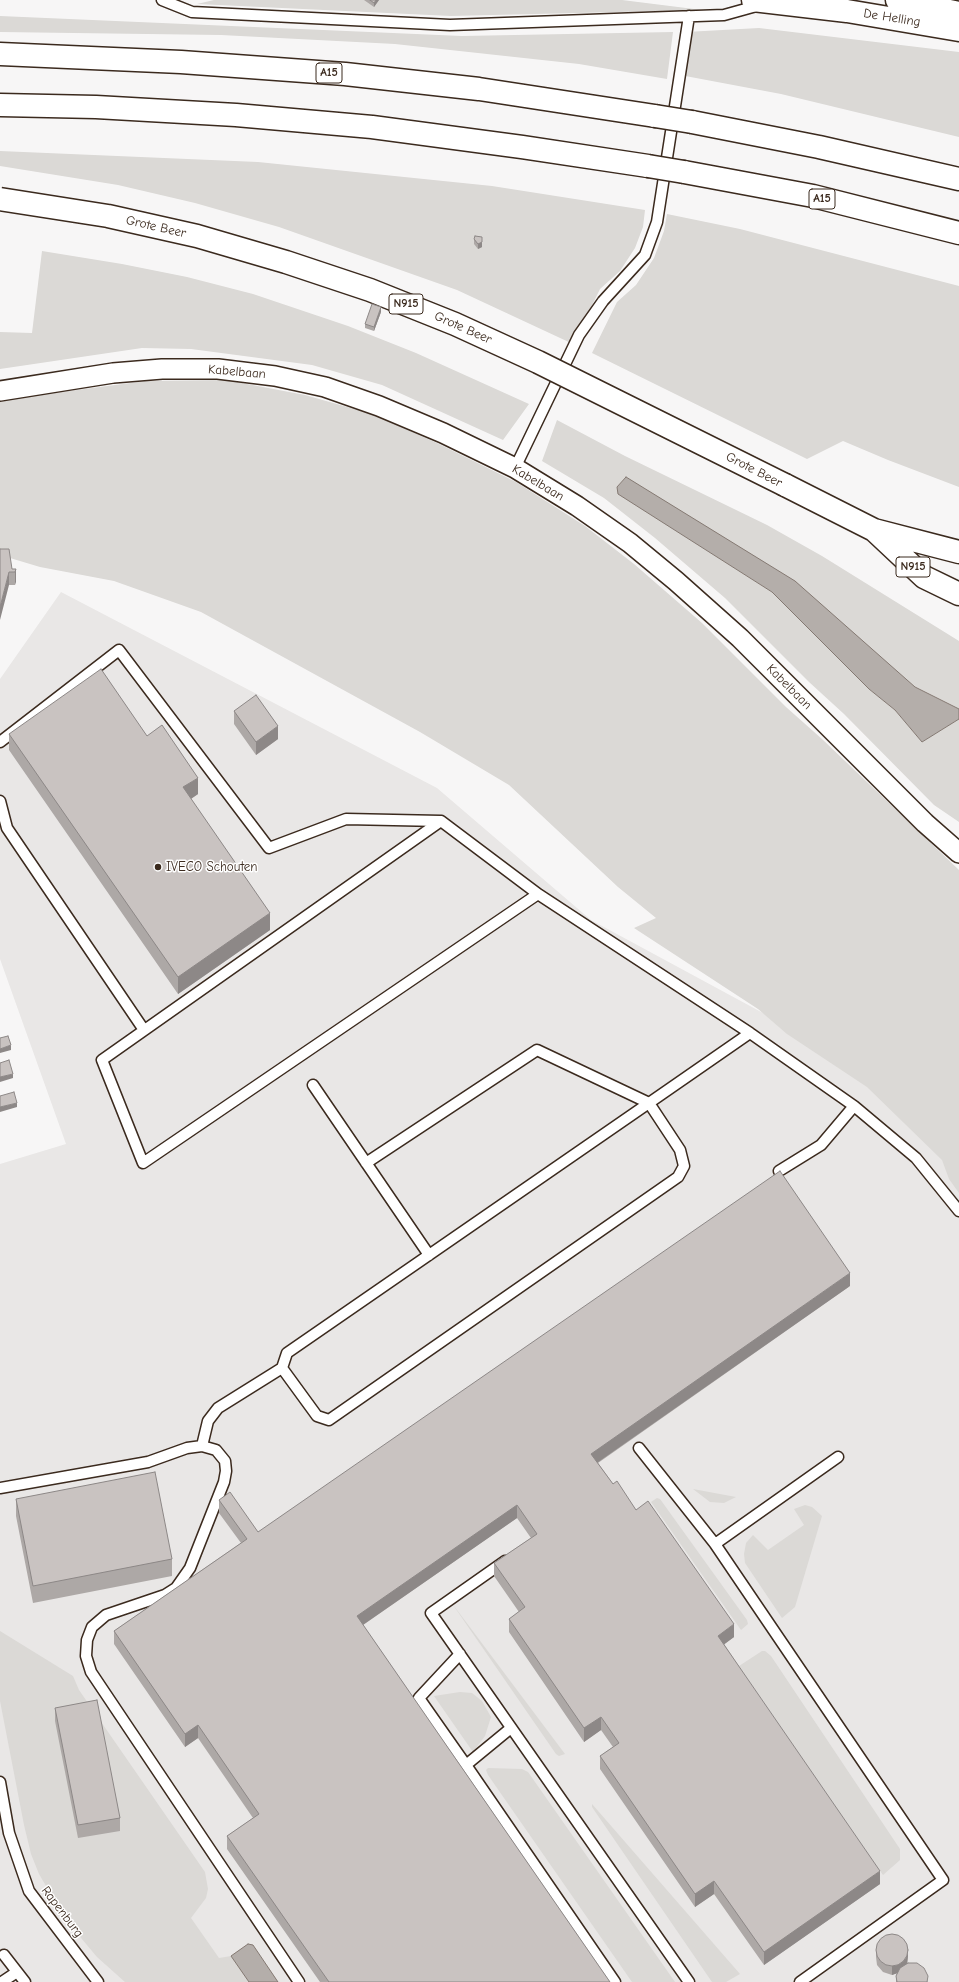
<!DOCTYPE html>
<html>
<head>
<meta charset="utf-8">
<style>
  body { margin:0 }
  canvas { display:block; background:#f7f6f6 }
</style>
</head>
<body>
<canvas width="959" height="1982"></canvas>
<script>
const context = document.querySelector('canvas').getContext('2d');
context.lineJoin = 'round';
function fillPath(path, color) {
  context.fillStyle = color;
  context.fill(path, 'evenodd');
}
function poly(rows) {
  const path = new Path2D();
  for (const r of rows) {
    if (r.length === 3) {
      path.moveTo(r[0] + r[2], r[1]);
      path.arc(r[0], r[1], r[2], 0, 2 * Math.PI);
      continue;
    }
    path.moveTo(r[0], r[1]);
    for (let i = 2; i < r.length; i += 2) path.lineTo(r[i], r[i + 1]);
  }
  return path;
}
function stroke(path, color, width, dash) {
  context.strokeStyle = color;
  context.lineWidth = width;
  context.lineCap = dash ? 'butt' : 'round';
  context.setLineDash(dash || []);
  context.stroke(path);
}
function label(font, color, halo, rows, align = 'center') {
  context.font = font + ' "Comic Neue",sans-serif';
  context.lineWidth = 3;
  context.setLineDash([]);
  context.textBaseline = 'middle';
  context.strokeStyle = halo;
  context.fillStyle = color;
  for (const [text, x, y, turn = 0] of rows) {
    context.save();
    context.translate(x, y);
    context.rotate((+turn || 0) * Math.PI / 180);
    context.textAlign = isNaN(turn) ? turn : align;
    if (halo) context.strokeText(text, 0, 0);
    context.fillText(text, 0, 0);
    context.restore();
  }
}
const built = poly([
  [61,592,437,788,591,920,959,1119,959,1982,0,1982,0,1164,66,1144,0,959,0,679]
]);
const green = poly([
  [214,0,622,0,702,10,451,16,197,4],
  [0,16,462,36,673,32,667,79,579,64,395,44,221,35,0,32],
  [759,28,959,52,959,137,781,94,680,75,686,32],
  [0,151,258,162,492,186,645,210,643,227,635,248,620,271,600,289,573,344,457,290,279,227,195,203,118,185,0,166],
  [667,214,740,229,959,286,959,487,888,460,843,441,807,459,592,353,617,302,636,285,654,258,664,231],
  [42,251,122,264,187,277,253,294,348,326,416,353,529,404,503,440,382,385,312,365,191,349,142,348,0,369,0,332,32,333],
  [226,380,305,395,372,414,437,443,516,482,585,526,634,564,702,623,786,707,822,739,959,870,959,1193,949,1179,942,1160,867,1087,787,1034,758,1009,634,928,656,918,618,887,509,785,420,732,201,612,114,581,40,567,0,555,0,400,146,381],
  [557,420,625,456,767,525,822,556,959,641,959,709,915,687,887,664,626,477,617,487,619,494,772,592,869,689,895,710,922,742,959,719,959,822,934,805,844,714,809,682,725,598,655,538,604,498,542,461],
  [693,1489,736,1497,724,1503,710,1502],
  [657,1498,660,1499,747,1620,748,1624,741,1630,651,1502],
  [805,1505,812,1507,822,1516,795,1607,782,1618,745,1563,744,1554,746,1543,753,1535,768,1550,804,1525,794,1509],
  [451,1602,565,1754,559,1756,556,1754],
  [0,1631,73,1676,79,1690,205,1872,208,1889,206,1898,191,1918,219,1958,231,1956,249,1982,125,1982,97,1957,66,1920,39,1874,31,1854,24,1825,0,1701],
  [762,1651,765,1651,771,1656,900,1849,900,1860,883,1875,739,1666],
  [460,1692,472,1693,482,1701,491,1717,485,1736,473,1752,434,1696],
  [488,1768,522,1769,528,1772,675,1982,632,1982,488,1775,486,1770],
  [592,1804,740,1974,726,1982,712,1982,592,1807]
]);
const water = poly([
  [626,477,795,581,915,687,959,709,959,719,922,742,895,710,869,689,772,592,618,494,617,487,626,477],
  [248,1944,253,1945,278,1982,249,1982,231,1956,248,1944]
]);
const lane = poly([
  [162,0,192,12,450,25,724,15,760,5],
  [515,468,579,335,603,301,645,255,657,222,689,16],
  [0,742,119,650,269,848,346,819,441,821,538,894,750,1033,854,1106,916,1158,959,1211],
  [0,801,7,828,144,1030],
  [441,821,102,1060,143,1163,538,894],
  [313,1085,429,1255],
  [649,1103,680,1150,684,1166,678,1177,329,1420,317,1416,282,1368,287,1353,649,1103],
  [366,1163,537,1050,649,1103,750,1033],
  [779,1171,821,1145,854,1106],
  [202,1446,208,1421,218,1408,282,1368],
  [639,1448,715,1544,943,1880,800,1982],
  [0,1488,148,1462,187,1448,202,1446,216,1450,225,1461,226,1471,224,1482,190,1568,176,1588,165,1595,106,1615,92,1627,87,1640,86,1656,91,1672,299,1982],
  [715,1544,838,1457],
  [505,1561,431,1613,689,1982],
  [460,1654,419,1698,466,1765],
  [511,1728,466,1765,615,1982],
  [0,1782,9,1833,29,1891,98,1982],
  [4,1955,25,1982],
  [2,1982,17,1972]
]);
const street = poly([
  [0,391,113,373,162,369,218,369,275,376,325,387,379,406,443,433,515,468,577,506,630,543,676,581,740,638,925,823,959,853]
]);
const secondary = poly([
  [753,0,847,11,959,30],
  [897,0,959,13]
]);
const primary = poly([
  [785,485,874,530,959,552],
  [875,531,924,577,959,594]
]);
const highway = poly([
  [0,54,181,62,345,74,479,89,655,116],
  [0,105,96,107,236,115,372,127,522,147,648,166],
  [692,122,819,147,959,179],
  [684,172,813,196,959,233]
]);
const primaryBridge = poly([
  [0,199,108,216,197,236,286,262,370,290,455,324,538,362,785,485]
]);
const highwayBridge = poly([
  [655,116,692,122],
  [648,166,684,172]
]);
const wall = poly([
  [364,0,379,0,374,7],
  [482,237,482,247,478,249,474,244,474,239],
  [381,312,374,331,365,328,365,324],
  [0,549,12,569,16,569,15,585,9,585],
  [234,711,278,739,256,755,234,724],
  [9,734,147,736,198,794,191,799,270,930,178,994,9,750],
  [850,1286,598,1463,613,1484,636,1510,734,1637,724,1644,880,1884,764,1965,714,1894,695,1907,600,1769,600,1756,613,1747,601,1730,584,1742,509,1632,509,1619,519,1612,494,1576,494,1563,531,1538,517,1518,363,1625,610,1982,320,1982,227,1849,227,1836,253,1818,198,1738,185,1747,114,1644,114,1631,241,1543,219,1513,219,1500,258,1532],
  [16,1499,172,1559,172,1576,33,1603,16,1516],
  [55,1708,120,1818,120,1831,78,1838,55,1721],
  [876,1948,908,1956,907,1963,928,1982,896,1982,896,1976,897,1973,892,1975,883,1972,877,1965,876,1957]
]);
const shadedWall = poly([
  [376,0,379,0,374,7,374,3],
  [482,242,482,247,478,249,478,244],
  [381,307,381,312,374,331,374,327],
  [16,569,16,582,15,585,15,572],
  [9,572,9,585,0,620,0,607],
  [278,726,278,739,256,755,256,742],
  [198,778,198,794,183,804,183,787],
  [270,913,270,930,178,994,178,977],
  [11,1045,11,1050,0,1053,0,1049],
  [13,1074,13,1078,0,1082,0,1077],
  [17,1103,17,1107,0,1112,0,1107],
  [850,1273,850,1286,591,1467,591,1454],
  [517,1505,517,1518,357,1629,357,1616],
  [734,1624,734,1637,718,1649,718,1636],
  [601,1717,601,1730,584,1742,584,1728],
  [198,1725,198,1738,185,1747,185,1734],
  [880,1871,880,1884,764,1965,764,1952],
  [714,1881,714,1894,695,1907,695,1894],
  [908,1947,908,1956,907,1965,901,1972,892,1975,892,1966]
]);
const building = poly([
  [370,0,376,0,374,3,370,0],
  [475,236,482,237,482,242,478,244,474,239,475,236],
  [372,304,381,307,374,327,365,324,372,304],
  [0,549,9,549,12,569,16,569,15,572,9,572,0,607,0,549],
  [101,669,147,736,162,725,198,778,183,787,270,913,178,977,9,734,101,669],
  [256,695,278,726,256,742,234,711,256,695],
  [8,1036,11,1045,0,1049,0,1038,8,1036],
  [9,1060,13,1074,0,1077,0,1063,9,1060],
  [14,1092,17,1103,0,1107,0,1096,14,1092],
  [780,1171,850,1273,591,1454,613,1484,617,1481,636,1510,648,1501,734,1624,718,1636,880,1871,764,1952,714,1881,695,1894,600,1756,619,1743,601,1717,584,1728,509,1619,525,1607,494,1563,537,1534,517,1505,357,1616,610,1982,329,1982,227,1836,259,1814,198,1725,185,1734,114,1631,247,1539,219,1500,230,1492,258,1532,780,1171],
  [155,1472,172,1559,33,1586,16,1499,155,1472],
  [97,1700,120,1818,78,1825,55,1708,97,1700],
  [892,1950,16],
  [908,1963,917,1963,924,1968,928,1976,927,1982,897,1982,896,1976,900,1968,908,1963]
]);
const markers = [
  [158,867,4,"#3b2a1e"]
];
const shields = [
  [329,73,26],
  [822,199,26],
  [406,304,34],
  [913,567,34]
];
const shieldNames = [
  ["A15",329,73],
  ["A15",822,199],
  ["N915",406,304],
  ["N915",913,567]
];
const streetNames = [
  ["De Helling",892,18,9],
  ["Grote Beer",156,227,13],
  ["Grote Beer",463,328,24],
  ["Kabelbaan",237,372,5],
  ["Grote Beer",754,470,27],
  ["Kabelbaan",538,483,31],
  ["Kabelbaan",789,687,45],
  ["Rapenburg",62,1912,53]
];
const poiNames = [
  ["IVECO Schouten",166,867]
];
fillPath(built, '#e9e7e6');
fillPath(green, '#dbd9d6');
fillPath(water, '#b4aeaa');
stroke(water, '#847972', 1);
stroke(lane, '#3b2a1e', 13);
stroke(street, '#3b2a1e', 22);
stroke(secondary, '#3b2a1e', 25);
stroke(primary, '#3b2a1e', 25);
stroke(highway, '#3b2a1e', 25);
stroke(lane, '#fff', 10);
stroke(street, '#fff', 19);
stroke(secondary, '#fff', 22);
stroke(primary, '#fff', 22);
stroke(highway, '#fff', 22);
stroke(primaryBridge, '#3b2a1e', 25, []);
stroke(highwayBridge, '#3b2a1e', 25, []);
stroke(primaryBridge, '#fff', 22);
stroke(highwayBridge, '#fff', 22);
fillPath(wall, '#ada8a6');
fillPath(shadedWall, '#8d8887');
fillPath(building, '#c9c3c1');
stroke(building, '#8d8887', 1);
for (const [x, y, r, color] of markers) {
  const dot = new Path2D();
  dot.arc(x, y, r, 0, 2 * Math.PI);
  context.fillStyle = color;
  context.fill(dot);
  stroke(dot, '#fff', 1.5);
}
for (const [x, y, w] of shields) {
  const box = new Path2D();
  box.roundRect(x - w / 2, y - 10, w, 20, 3);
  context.fillStyle = '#fff';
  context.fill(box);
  stroke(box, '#3b2a1e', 1);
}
label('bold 12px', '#3b2a1e', null, shieldNames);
label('13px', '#3b2a1e', '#fff', streetNames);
label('13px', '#3b2a1e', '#fff', poiNames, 'left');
</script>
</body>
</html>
